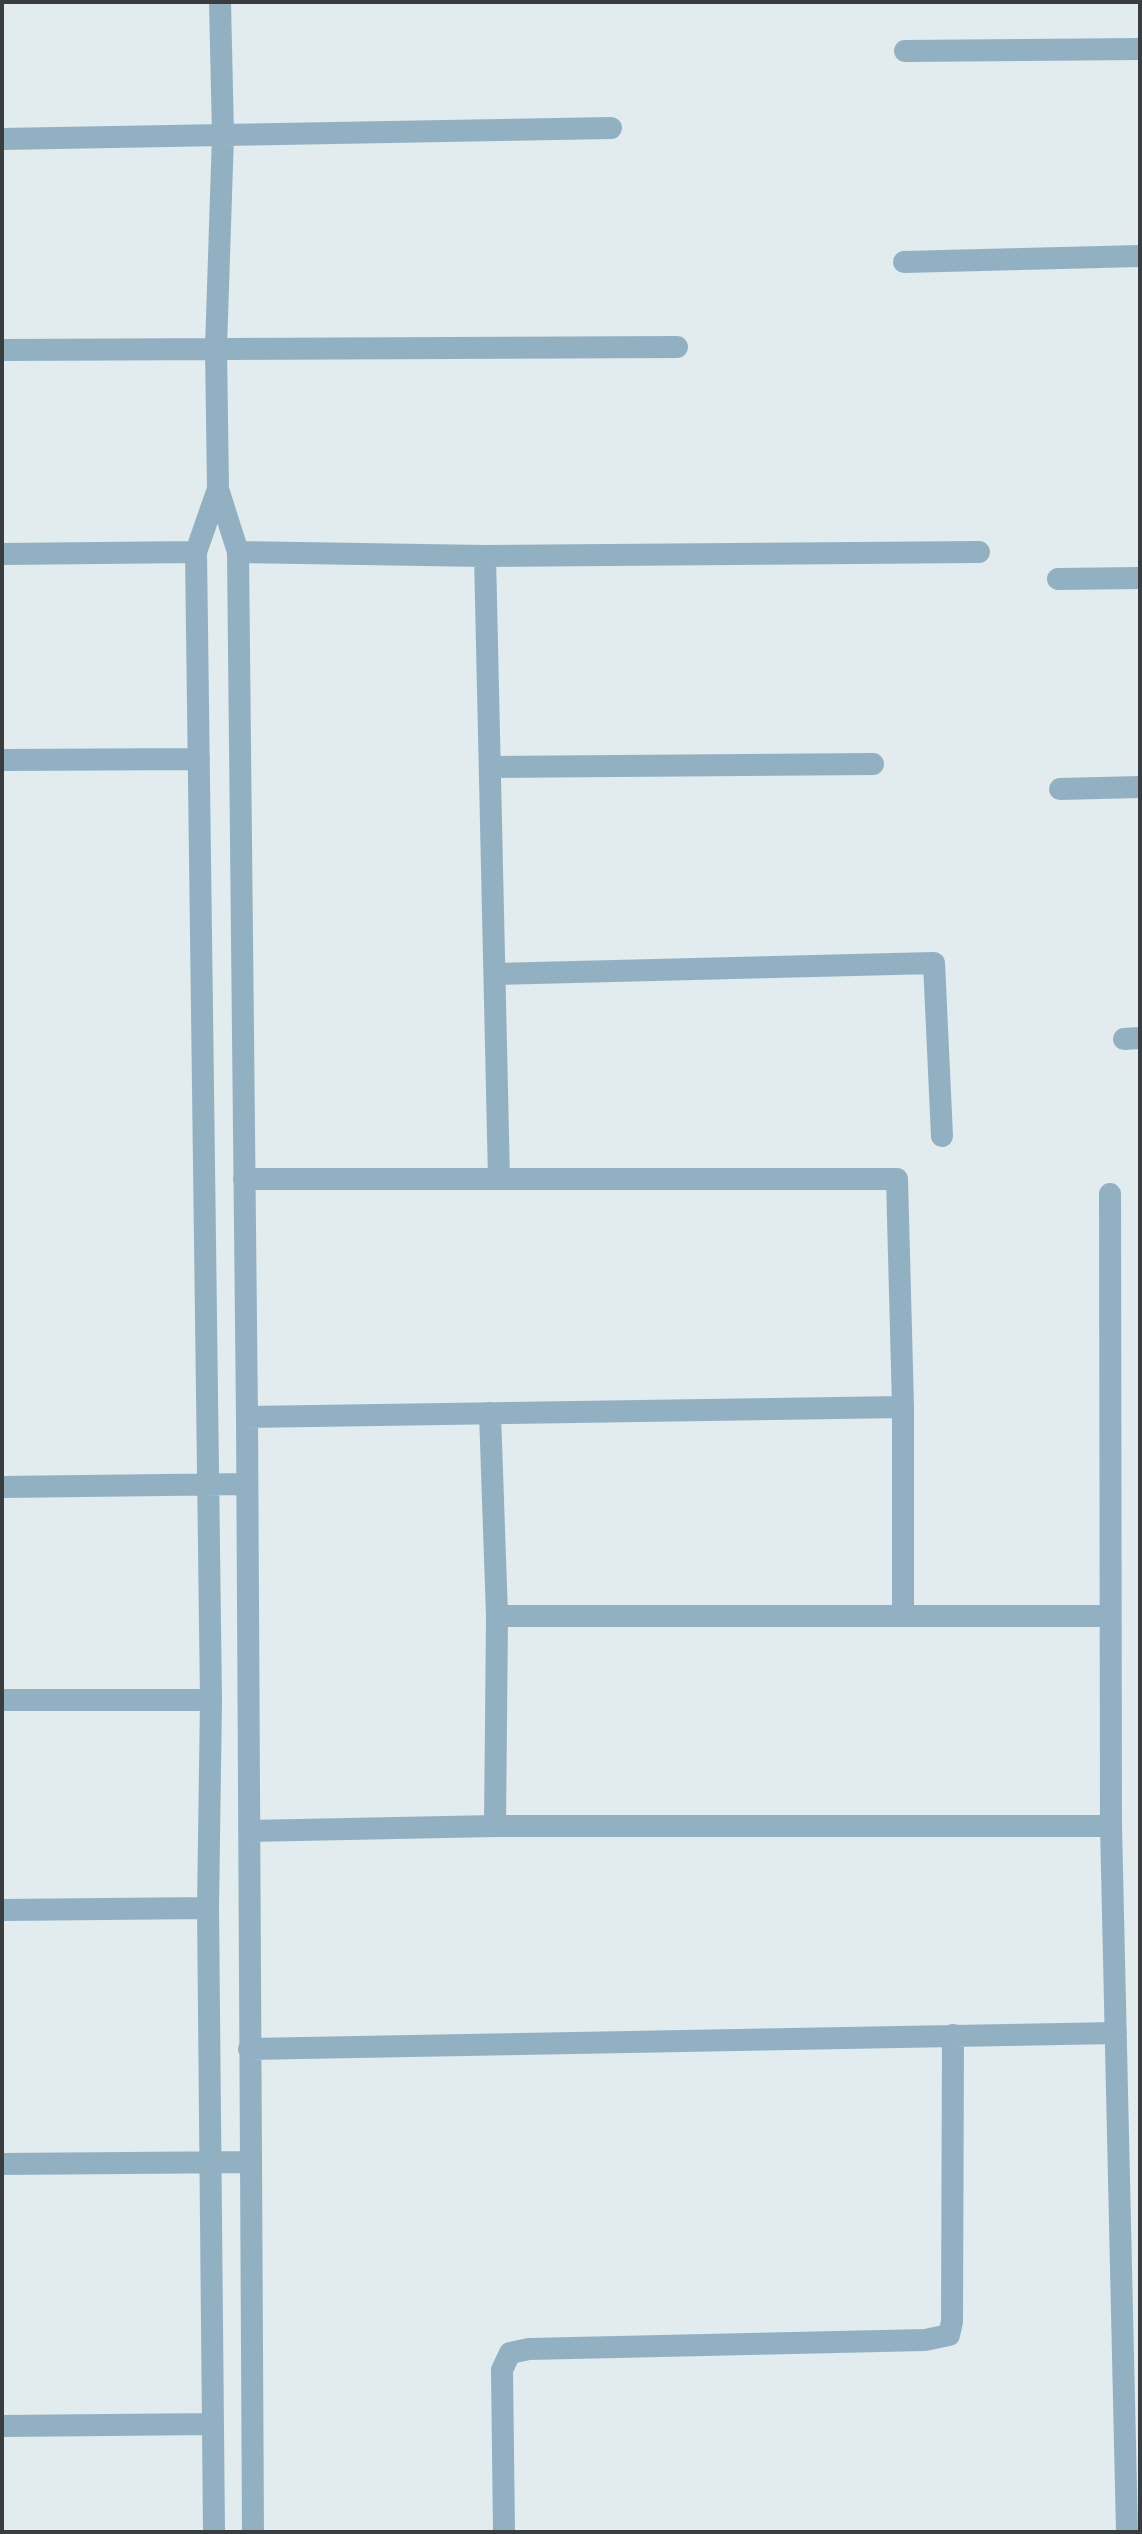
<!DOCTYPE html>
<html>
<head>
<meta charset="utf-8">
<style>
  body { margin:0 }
  #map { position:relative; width:1142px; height:2534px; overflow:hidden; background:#e2ebed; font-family:"Roboto Condensed",sans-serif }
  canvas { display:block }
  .frame { position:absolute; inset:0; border:4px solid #3a3d3e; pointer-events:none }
</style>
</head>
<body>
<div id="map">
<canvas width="1142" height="2534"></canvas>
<div class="frame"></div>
</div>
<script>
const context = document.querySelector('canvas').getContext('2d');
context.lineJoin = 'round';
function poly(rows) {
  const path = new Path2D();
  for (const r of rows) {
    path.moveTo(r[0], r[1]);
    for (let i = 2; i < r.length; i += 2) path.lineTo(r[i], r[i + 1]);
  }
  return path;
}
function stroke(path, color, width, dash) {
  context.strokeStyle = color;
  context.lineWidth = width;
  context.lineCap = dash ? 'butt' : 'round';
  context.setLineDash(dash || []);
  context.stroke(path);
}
const minor = poly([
  [220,2,223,135,216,348,218,489,238,552,247,1417,253,2532],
  [905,51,1140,49],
  [2,139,611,128],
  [904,262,1140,256],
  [2,350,677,347],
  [238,552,485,556],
  [2,554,196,552],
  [1058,579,1140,578],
  [2,760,199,759],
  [490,767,873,764],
  [1060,789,1140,787],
  [495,974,934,963,942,1136],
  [1124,1039,1140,1038],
  [244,1179,897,1179,903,1407,903,1616],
  [499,1179,485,556,979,552],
  [1110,1194,1111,1826,1127,2532],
  [490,1413,497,1616,495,1826],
  [247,1417,903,1407],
  [2,1487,246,1484],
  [497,1616,1110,1616],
  [2,1700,211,1700],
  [249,1831,495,1826,1111,1826],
  [2,1910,208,1908],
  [249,2049,1116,2033],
  [2,2164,250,2162],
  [2,2426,212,2424],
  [214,2532,208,1908,211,1700,196,552,218,489],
  [504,2532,502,2370,510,2353,529,2349,925,2340,949,2335,952,2322,953,2035]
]);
stroke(minor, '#91b1c3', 22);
</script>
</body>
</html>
